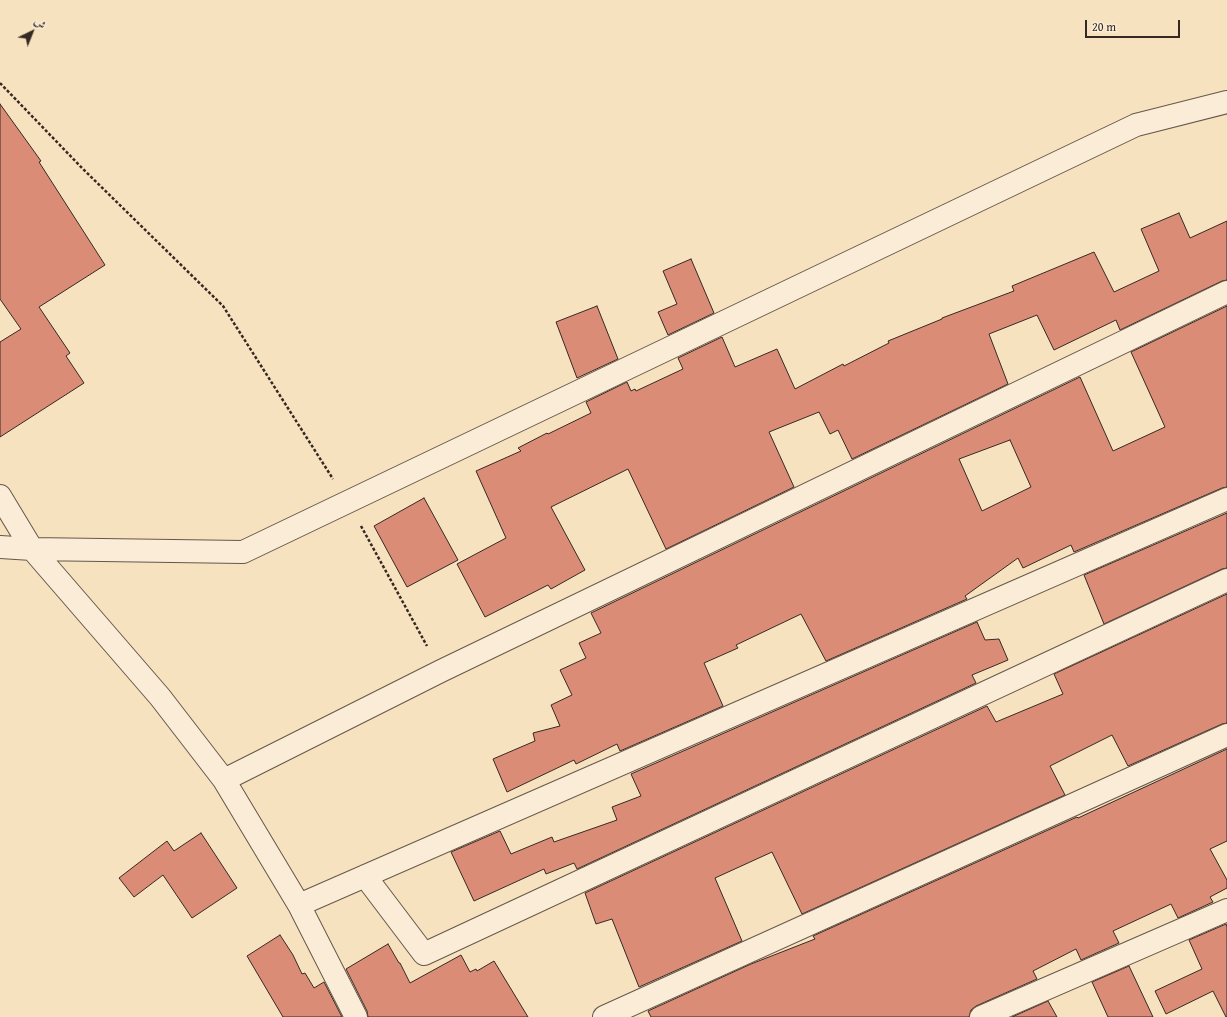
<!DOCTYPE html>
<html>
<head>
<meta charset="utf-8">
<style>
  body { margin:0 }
  #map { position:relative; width:1227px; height:1017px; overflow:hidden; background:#f7e2c0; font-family:"Gentium Book Plus",Amiri,serif }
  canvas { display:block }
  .north { position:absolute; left:12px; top:12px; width:40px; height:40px; -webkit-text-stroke:3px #faecd6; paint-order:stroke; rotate:43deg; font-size:11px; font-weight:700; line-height:16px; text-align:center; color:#362923 }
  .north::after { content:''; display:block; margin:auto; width:14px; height:18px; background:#362923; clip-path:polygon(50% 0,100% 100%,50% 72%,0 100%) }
  .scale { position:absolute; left:1085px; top:20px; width:95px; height:18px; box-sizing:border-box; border:2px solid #362923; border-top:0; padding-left:5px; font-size:12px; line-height:14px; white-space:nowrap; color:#362923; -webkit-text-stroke:3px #faecd6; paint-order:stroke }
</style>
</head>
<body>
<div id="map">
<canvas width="1227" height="1017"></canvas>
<div class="north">ش</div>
<div class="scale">20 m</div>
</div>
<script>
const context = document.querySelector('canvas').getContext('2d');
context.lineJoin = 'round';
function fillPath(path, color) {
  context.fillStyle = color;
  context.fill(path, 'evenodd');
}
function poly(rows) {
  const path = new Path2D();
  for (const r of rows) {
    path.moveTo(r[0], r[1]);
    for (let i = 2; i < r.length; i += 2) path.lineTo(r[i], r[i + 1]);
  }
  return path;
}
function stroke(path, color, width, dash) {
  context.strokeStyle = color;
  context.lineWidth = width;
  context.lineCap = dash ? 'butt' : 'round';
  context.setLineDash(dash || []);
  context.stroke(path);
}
const building = poly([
  [0,104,41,161,39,162,105,265,39,307,70,353,66,356,84,383,0,437,0,342,21,329,0,299,0,104],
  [1179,213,1190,238,1227,221,1227,280,1222,281,1120,330,1116,320,1054,350,1037,315,989,334,1008,384,852,459,838,430,830,434,819,412,769,432,794,487,666,549,628,469,551,507,585,570,551,589,548,585,485,617,457,564,506,538,476,471,521,451,518,448,547,433,548,434,591,413,586,402,627,382,631,391,635,389,636,391,683,369,678,358,722,337,735,367,777,349,795,389,843,364,844,366,889,343,888,341,942,319,942,318,1014,291,1012,286,1094,252,1114,292,1159,271,1141,229,1179,213],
  [691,259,714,313,668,335,658,312,677,304,663,271,691,259],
  [597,306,618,359,577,378,556,322,597,306],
  [1227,306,1227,487,1222,488,1074,552,1071,545,1023,568,1018,558,965,596,967,599,826,661,801,614,736,645,738,648,704,663,723,706,620,751,617,744,576,764,574,760,507,792,493,759,535,741,533,733,560,726,551,705,572,695,560,670,586,658,579,643,601,633,591,613,1080,377,1113,451,1165,427,1131,352,1227,306],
  [1010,440,1031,487,982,511,959,459,1010,440],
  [424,498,458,560,407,587,374,526,424,498],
  [1227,513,1227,568,1222,569,1104,624,1084,575,1227,513],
  [1227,594,1227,723,1222,724,1128,766,1112,735,1050,766,1065,795,802,914,772,852,715,878,742,941,639,987,612,919,596,924,585,893,987,706,996,722,1063,694,1054,674,1227,594],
  [977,622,985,640,999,639,1008,660,972,675,976,683,577,869,574,863,546,874,544,869,474,901,451,852,500,831,511,854,552,837,554,842,617,820,612,807,641,796,631,774,977,622],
  [1227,749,1227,841,1210,849,1227,880,1227,888,1210,897,1213,902,1178,918,1171,904,1113,931,1119,943,1081,960,1076,949,1033,971,1037,979,976,1006,971,1010,969,1017,651,1017,648,1011,751,964,815,939,813,936,1077,817,1078,818,1227,749],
  [201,833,237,888,192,918,163,875,134,897,119,878,167,841,174,851,201,833],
  [1226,924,1227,927,1227,1017,1226,1017,1213,991,1166,1014,1155,991,1202,969,1189,940,1226,924],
  [280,935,293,955,302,974,305,973,314,988,324,982,342,1017,283,1017,247,956,280,935],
  [388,944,399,963,400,963,410,983,461,955,470,972,476,969,477,971,494,961,528,1017,368,1017,367,1011,346,969,388,944],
  [1129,966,1153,1017,1108,1017,1092,982,1129,966],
  [1048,1001,1057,1017,1012,1017,1048,1001]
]);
const path = poly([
  [0,83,82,168,223,306,333,479],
  [361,526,427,646]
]);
const street = poly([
  [0,496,32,549,160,697,224,780,299,905,356,1017],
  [0,547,32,549,243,552,1136,125,1227,102],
  [224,780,441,671,1227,292],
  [365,876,424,954,1227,580],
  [299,905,1227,499],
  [604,1017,1227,735],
  [981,1017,1227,910]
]);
fillPath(building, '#da8c77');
stroke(building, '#362923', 1);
stroke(street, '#66574a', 24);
stroke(path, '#362923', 2.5, [3, 2]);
stroke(street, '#faecd6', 22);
</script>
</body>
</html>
